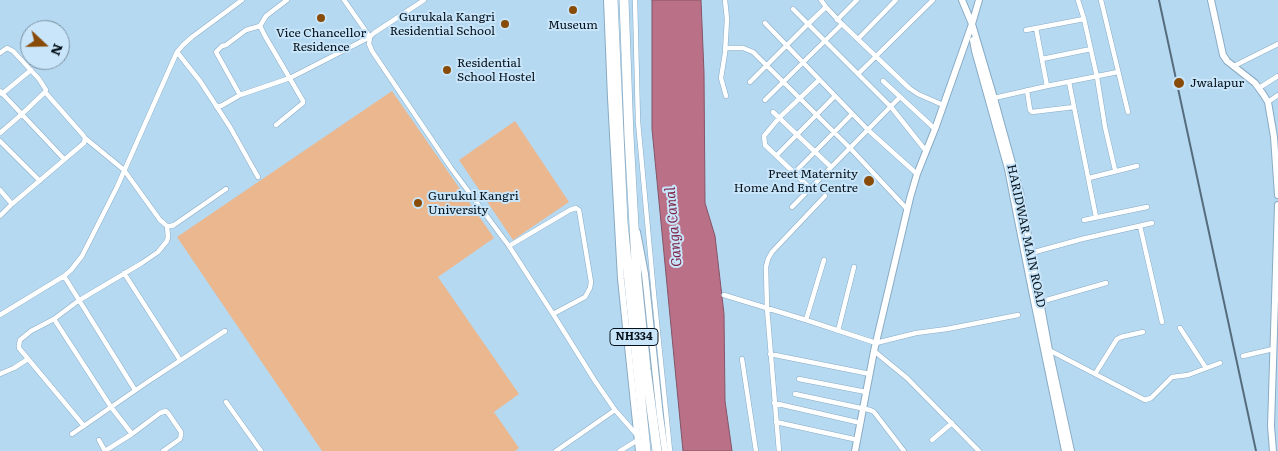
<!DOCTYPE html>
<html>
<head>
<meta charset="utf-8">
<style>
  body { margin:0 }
  #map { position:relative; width:1278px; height:451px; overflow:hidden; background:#b6d9f2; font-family:Literata,serif }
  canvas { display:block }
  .north { position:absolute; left:20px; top:20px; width:50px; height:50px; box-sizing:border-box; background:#c9e5fa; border:1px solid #7b91a1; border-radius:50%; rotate:111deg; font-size:14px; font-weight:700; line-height:20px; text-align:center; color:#06121b }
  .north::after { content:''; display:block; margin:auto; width:18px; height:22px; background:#884c08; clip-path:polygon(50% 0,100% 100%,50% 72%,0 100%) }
</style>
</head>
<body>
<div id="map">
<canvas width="1278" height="451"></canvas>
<div class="north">N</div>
</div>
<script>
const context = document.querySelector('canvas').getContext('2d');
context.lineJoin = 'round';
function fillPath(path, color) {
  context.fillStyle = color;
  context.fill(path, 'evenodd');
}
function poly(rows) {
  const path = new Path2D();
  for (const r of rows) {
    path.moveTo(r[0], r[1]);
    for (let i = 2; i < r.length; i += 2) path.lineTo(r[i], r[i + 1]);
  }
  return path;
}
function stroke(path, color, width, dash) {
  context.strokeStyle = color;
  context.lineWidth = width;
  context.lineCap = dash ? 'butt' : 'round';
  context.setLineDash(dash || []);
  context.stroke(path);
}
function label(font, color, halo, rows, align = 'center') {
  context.font = font + ' Literata,serif';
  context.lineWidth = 4;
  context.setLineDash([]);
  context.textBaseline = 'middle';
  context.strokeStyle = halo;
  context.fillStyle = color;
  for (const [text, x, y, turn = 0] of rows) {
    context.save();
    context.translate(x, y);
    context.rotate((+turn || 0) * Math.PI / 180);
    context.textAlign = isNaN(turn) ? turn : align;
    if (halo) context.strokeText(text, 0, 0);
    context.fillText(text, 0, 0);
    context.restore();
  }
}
const green = poly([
  [392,91,494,238,438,277,519,394,494,412,519,448,515,451,322,451,177,237],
  [515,121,569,202,513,240,459,160]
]);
const water = poly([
  [652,0,701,0,704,73,705,203,715,236,724,314,725,401,732,451,683,451,652,129,652,0]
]);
const street = poly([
  [424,0,374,33,370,37,369,44,372,51,451,168,509,246,553,314,595,381,615,410,636,434],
  [635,0,638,122,654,295,670,451],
  [725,0,727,19,725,53,721,78,726,96],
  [821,0,826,7,842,24,909,88,918,94,943,105],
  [1078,0,1084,19,1097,77,1105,127,1115,170],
  [1101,0,1128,112],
  [793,9,891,107,926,151],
  [837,20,857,0],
  [765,23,868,130,917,174],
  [260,26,265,36,303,101,303,103,298,107,276,125],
  [1036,28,1047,86],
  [1026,30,1084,19],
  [858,39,896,0],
  [726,48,743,48,753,52,850,148,907,209],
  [177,52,200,81,230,127,258,177],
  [0,53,7,48,13,51,39,79,46,90,45,92,22,114,0,133],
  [1042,59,1091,49],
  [1234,66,1278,44],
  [858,74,933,0],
  [883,81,935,129],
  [750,82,808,24,826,7],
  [1069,82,1096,217],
  [1259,88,1278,76],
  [1027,90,1030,110,1032,112,1074,107],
  [0,91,64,159],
  [2,94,31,70],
  [240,95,216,52,222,46,226,45,246,30,260,26,266,16,287,0],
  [994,98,1047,86,1118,72],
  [765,100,842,24],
  [1268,102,1278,95],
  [216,106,221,106,240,95,290,78,370,37,344,0],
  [773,112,831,167],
  [85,138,124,170,160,220,167,226,171,226,174,225,226,189],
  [0,141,40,181],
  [776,156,835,96],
  [794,173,852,114],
  [1089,178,1137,166],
  [810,188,765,145,764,136,779,118,819,80],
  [0,190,12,204,84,143,85,138,83,135,45,92],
  [792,207,900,97],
  [0,216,12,204],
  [1084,220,1147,207],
  [1140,226,1162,322],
  [509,246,570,210,576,208,579,210,591,282,590,288,585,297,553,314],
  [1031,253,1082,239,1152,223],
  [124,273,180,360],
  [64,276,135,390],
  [724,295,806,320,876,343,916,333,947,329,1018,315],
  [1040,302,1106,283],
  [0,315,64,276,71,270,82,256,117,187,177,52,183,45,192,37,242,0],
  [54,319,111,407,132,434],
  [806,320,824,260],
  [1180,328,1206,368],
  [838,331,854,267],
  [1049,350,1145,400,1151,398,1172,377,1188,375,1220,363],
  [874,351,907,378,979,451],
  [770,354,870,374],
  [1243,356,1273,349],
  [742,359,756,451],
  [0,374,14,368,28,359],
  [1095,374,1117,339,1121,337,1143,332],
  [799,379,866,392],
  [795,394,870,410,874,412,904,451],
  [226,402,261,451],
  [774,403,861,423],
  [776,422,858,440],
  [84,426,19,348,19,345,20,340,31,331,54,319,78,301,142,263,158,252,167,241,168,237,167,226],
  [72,434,146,383,225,331],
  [99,440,105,451],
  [932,440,952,423],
  [105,451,132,434,160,413,166,411,168,413,181,432,181,435,180,439,163,451],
  [556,451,615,410],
  [620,451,638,440],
  [779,451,767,308,766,267,768,259,772,252,825,196]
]);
const secondary = poly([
  [607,0,611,98,621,279,639,451],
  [962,0,972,24,994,98,1020,192,1049,350,1071,451],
  [1211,0,1223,55,1227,61,1255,83,1263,94,1268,102,1274,137,1278,195],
  [973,40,975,51,1008,169,1013,195,1034,301,1065,451],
  [637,232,645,274,660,416,665,451],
  [855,451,874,351,910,198,917,174,935,129,972,24,979,0],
  [1273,451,1271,426,1278,205]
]);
const highway = poly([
  [613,0,623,222,646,451],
  [624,0,629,136,637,280,646,369,657,451]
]);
const rail = poly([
  [1159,0,1256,451]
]);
const markers = [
  [573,10,5,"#884c08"],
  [321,18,5,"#884c08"],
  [505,24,5,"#884c08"],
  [447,70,5,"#884c08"],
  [1179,83,6,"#884c08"],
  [869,181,6,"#884c08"],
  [418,203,5,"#884c08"]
];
const shields = [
  [634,337,48]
];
const shieldNames = [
  ["NH334",634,337]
];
const poiNames = [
  ["Gurukala Kangri",495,17,"right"],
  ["Residential School",495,31,"right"],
  ["Museum",573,25,"center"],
  ["Vice Chancellor",321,33,"center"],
  ["Residence",321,47,"center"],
  ["Residential",457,63],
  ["School Hostel",457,77],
  ["Jwalapur",1190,83],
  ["Preet Maternity",858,174,"right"],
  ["Home And Ent Centre",858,188,"right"],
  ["Gurukul Kangri",428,196],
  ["University",428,210]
];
const streetNames = [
  ["HARIDWAR MAIN ROAD",1026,236,78]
];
const waterNames = [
  ["Ganga Canal",674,227,-95]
];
fillPath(green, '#eab78e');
fillPath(water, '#ba7087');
stroke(water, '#845467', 1);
stroke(street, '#89abc4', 5.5);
stroke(secondary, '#89abc4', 8);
stroke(highway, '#89abc4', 10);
stroke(street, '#fff', 4.5);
stroke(secondary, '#fff', 6);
stroke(highway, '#fff', 9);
stroke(rail, '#556c7c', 2);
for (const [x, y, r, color] of markers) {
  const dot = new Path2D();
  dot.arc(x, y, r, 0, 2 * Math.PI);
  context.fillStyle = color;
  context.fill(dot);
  stroke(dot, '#c9e5fa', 2);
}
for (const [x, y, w] of shields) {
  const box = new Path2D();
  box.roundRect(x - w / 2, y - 8.5, w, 17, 4);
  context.fillStyle = '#c9e5fa';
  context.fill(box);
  stroke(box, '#06121b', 1);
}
label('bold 11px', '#06121b', null, shieldNames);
label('12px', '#06121b', '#c9e5fa', poiNames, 'left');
label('12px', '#06121b', '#c9e5fa', streetNames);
label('italic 14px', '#7d2346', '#c9e5fa', waterNames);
</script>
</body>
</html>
